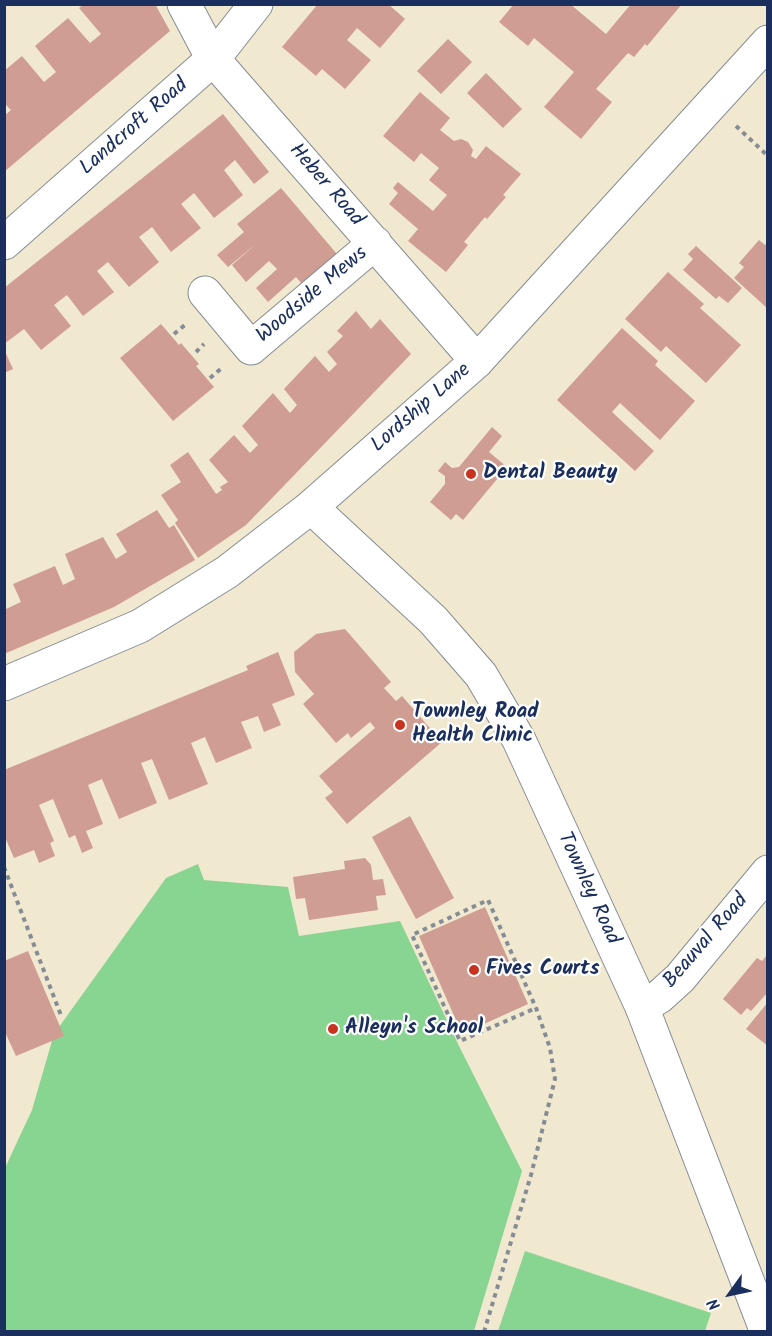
<!DOCTYPE html>
<html>
<head>
<meta charset="utf-8">
<style>
  body { margin:0 }
  #map { position:relative; width:772px; height:1336px; overflow:hidden; background:#f0e8cf; font-family:Kalam,sans-serif }
  canvas { display:block }
  .frame { position:absolute; inset:0; border:6px solid #1b2f5e; pointer-events:none }
  .north { position:absolute; left:700px; top:1264px; width:60px; height:60px; -webkit-text-stroke:4px #fff; paint-order:stroke; rotate:237deg; font-size:16px; font-weight:700; line-height:24px; text-align:center; color:#1b2f5e }
  .north::after { content:''; display:block; margin:auto; width:21px; height:27px; background:#1b2f5e; clip-path:polygon(50% 0,100% 100%,50% 72%,0 100%) }
</style>
</head>
<body>
<div id="map">
<canvas width="772" height="1336"></canvas>
<div class="frame"></div>
<div class="north">N</div>
</div>
<script>
const context = document.querySelector('canvas').getContext('2d');
context.lineJoin = 'round';
function fillPath(path, color) {
  context.fillStyle = color;
  context.fill(path, 'evenodd');
}
function poly(rows) {
  const path = new Path2D();
  for (const r of rows) {
    path.moveTo(r[0], r[1]);
    for (let i = 2; i < r.length; i += 2) path.lineTo(r[i], r[i + 1]);
  }
  return path;
}
function stroke(path, color, width, dash) {
  context.strokeStyle = color;
  context.lineWidth = width;
  context.lineCap = dash ? 'butt' : 'round';
  context.setLineDash(dash || []);
  context.stroke(path);
}
function label(font, color, halo, rows, align = 'center') {
  context.font = font + ' Kalam,sans-serif';
  context.lineWidth = 4.5;
  context.setLineDash([]);
  context.textBaseline = 'middle';
  context.strokeStyle = halo;
  context.fillStyle = color;
  for (const [text, x, y, turn = 0] of rows) {
    context.save();
    context.translate(x, y);
    context.rotate((+turn || 0) * Math.PI / 180);
    context.textAlign = isNaN(turn) ? turn : align;
    if (halo) context.strokeText(text, 0, 0);
    context.fillText(text, 0, 0);
    context.restore();
  }
}
const green = poly([
  [198,864,204,880,288,887,299,936,400,921,459,1046,522,1171,474,1331,5,1332,5,1168,32,1110,54,1034,166,878],
  [525,1251,711,1313,705,1331,498,1331]
]);
const building = poly([
  [84,4,155,4,170,31,4,172,4,116,11,110,4,103,4,71,22,56,44,82,56,72,35,46,68,18,90,43,95,39,101,34,79,8],
  [318,4,388,4,405,19,380,48,357,28,347,40,371,60,345,89,322,69,316,76,282,47],
  [514,4,570,4,606,34,631,4,682,4,647,46,645,44,634,57,628,53,596,89,612,102,581,139,544,107,574,72,534,38,528,46,499,22],
  [448,39,472,62,441,94,417,71],
  [486,73,522,109,503,128,467,93],
  [420,92,450,118,440,130,454,141,461,139,468,142,473,150,471,156,476,159,486,146,521,174,503,195,506,197,487,219,485,217,464,242,468,245,446,272,408,241,418,229,389,204,398,193,393,188,398,182,433,211,447,195,429,180,439,168,421,153,414,162,383,136],
  [223,114,269,172,254,184,235,160,224,170,243,195,214,218,194,193,187,199,181,204,201,228,171,252,152,227,139,237,159,262,129,287,108,262,97,271,114,292,83,316,67,295,54,305,71,326,41,350,24,329,4,344,4,288],
  [281,188,342,260,307,290,296,277,268,302,256,288,277,269,269,261,246,282,232,265,257,243,228,267,217,255,244,232,237,224],
  [759,240,765,245,768,242,768,309,734,278,744,267,739,263],
  [696,246,742,288,728,303,719,296,716,299,683,270,693,259,688,254],
  [668,272,704,304,700,308,741,345,706,383,666,346,661,352,625,319],
  [356,311,371,329,380,319,411,354,246,525,198,558,175,523,178,520,161,495,181,482,170,465,188,452,216,494,222,490,220,487,228,482,209,460,234,435,250,453,258,445,242,426,273,393,290,413,297,405,284,389,315,356,329,372,337,364,327,352,343,336,337,331],
  [161,324,179,345,181,343,199,364,196,366,214,387,173,421,120,358],
  [622,328,658,361,655,365,695,401,660,440,620,403,612,412,654,451,635,471,557,400],
  [4,349,13,369,4,373],
  [492,427,502,436,489,452,507,467,463,520,456,514,451,520,430,502,445,484,445,476,438,471,445,462,452,468,459,467],
  [157,510,169,528,174,525,195,560,114,607,4,654,4,605,6,609,21,602,13,584,55,566,63,585,75,579,65,554,103,537,116,559,127,552,116,534],
  [345,629,391,682,384,688,396,701,402,696,442,742,347,824,325,798,333,792,319,776,375,728,370,722,351,738,348,733,336,743,303,704,314,694,295,672,294,652,316,634],
  [278,652,295,695,272,704,281,725,264,732,258,716,241,722,252,748,216,763,205,737,191,743,208,784,169,800,152,759,141,763,157,803,119,819,102,779,88,785,103,824,86,831,93,848,82,853,75,835,69,838,53,799,39,805,54,841,50,843,55,856,39,863,34,850,14,858,4,835,4,770,248,670,246,666],
  [410,816,454,898,416,919,372,837],
  [365,858,371,865,373,880,383,879,386,895,376,896,378,910,309,920,305,898,296,899,293,877,345,869,344,861],
  [485,907,528,1004,462,1034,419,936],
  [28,951,64,1036,16,1056,4,1030,4,961],
  [768,954,768,992,751,1011,747,1008,741,1015,723,999,757,958,762,961],
  [768,1002,768,1046,746,1029]
]);
const path = poly([
  [736,126,768,156],
  [174,334,186,324],
  [196,352,204,344],
  [210,378,223,367],
  [4,867,62,1018],
  [484,1332,531,1175,555,1079,550,1048,536,1008,488,900,412,935,460,1041,536,1008]
]);
const minor = poly([
  [184,4,213,59,477,361],
  [4,243,213,59,256,4],
  [205,293,251,348,375,243],
  [642,1007,659,997,680,978,768,872]
]);
const tertiary = poly([
  [311,507,433,620,481,675,519,740,642,1007,767,1332]
]);
const primary = poly([
  [4,684,140,626,227,572,311,507,477,361,768,42]
]);
const markers = [
  [471,474,6,"#c8321e"],
  [400,725,6,"#c8321e"],
  [474,970,6,"#c8321e"],
  [333,1029,6,"#c8321e"]
];
const streetNames = [
  ["Landcroft Road",135,128,-41],
  ["Heber Road",325,186,49],
  ["Woodside Mews",313,296,-40],
  ["Lordship Lane",422,409,-41],
  ["Townley Road",587,889,65],
  ["Beauval Road",707,942,-49]
];
const poiNames = [
  ["Dental Beauty",483,474],
  ["Townley Road",412,713],
  ["Health Clinic",412,737],
  ["Fives Courts",486,970],
  ["Alleyn's School",345,1029]
];
fillPath(green, '#88d491');
fillPath(building, '#d09d92');
stroke(minor, '#868c96', 35);
stroke(tertiary, '#868c96', 35);
stroke(primary, '#868c96', 35);
stroke(path, '#868c96', 4, [4.5, 4.5]);
stroke(minor, '#fff', 33);
stroke(tertiary, '#fff', 33);
stroke(primary, '#fff', 33);
for (const [x, y, r, color] of markers) {
  const dot = new Path2D();
  dot.arc(x, y, r, 0, 2 * Math.PI);
  context.fillStyle = color;
  context.fill(dot);
  stroke(dot, '#fff', 2);
}
label('21px', '#1b2f5e', '#fff', streetNames);
label('bold 21px', '#1b2f5e', '#fff', poiNames, 'left');
</script>
</body>
</html>
